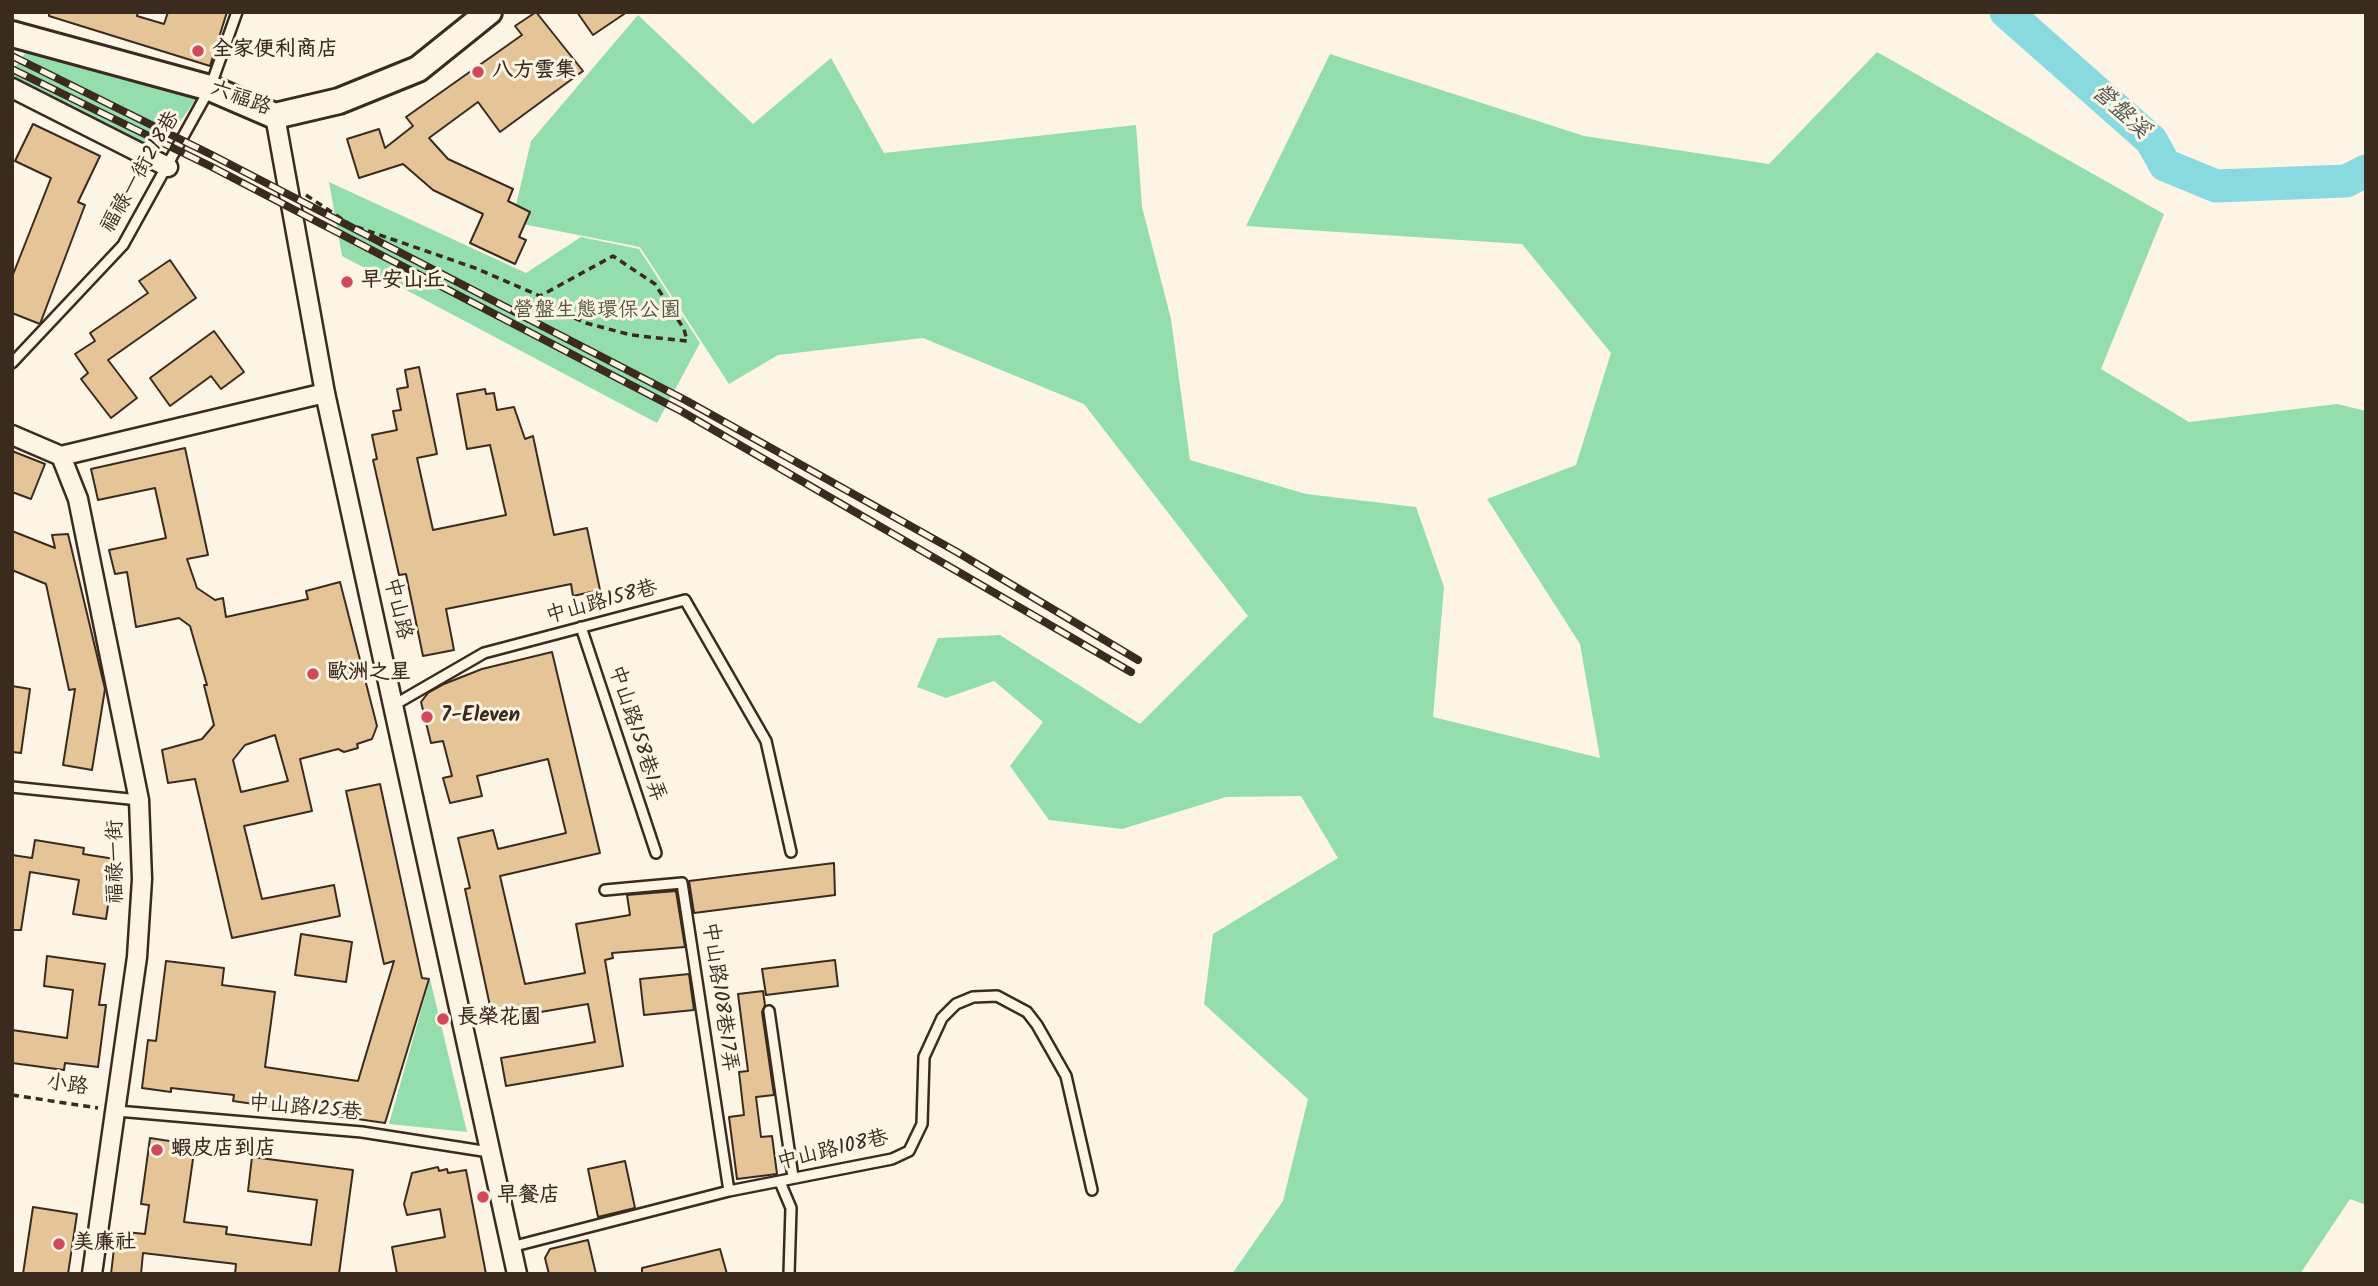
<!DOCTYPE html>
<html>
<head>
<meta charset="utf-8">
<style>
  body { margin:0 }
  #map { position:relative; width:2378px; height:1286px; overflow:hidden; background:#fcf5e5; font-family:Kalam,sans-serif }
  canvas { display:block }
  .frame { position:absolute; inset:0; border:14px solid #3b2a1e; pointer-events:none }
</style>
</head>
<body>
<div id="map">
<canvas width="2378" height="1286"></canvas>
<div class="frame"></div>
</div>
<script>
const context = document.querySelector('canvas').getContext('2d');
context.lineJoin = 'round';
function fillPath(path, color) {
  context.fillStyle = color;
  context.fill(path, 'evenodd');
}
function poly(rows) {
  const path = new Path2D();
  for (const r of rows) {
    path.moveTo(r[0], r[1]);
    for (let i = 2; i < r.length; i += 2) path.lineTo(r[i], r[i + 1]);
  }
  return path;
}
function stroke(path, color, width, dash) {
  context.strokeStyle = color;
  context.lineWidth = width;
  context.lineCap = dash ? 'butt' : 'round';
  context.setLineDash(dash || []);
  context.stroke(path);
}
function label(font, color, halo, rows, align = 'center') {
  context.font = font + ' Kalam,"LXGW WenKai TC",sans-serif';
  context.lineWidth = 6;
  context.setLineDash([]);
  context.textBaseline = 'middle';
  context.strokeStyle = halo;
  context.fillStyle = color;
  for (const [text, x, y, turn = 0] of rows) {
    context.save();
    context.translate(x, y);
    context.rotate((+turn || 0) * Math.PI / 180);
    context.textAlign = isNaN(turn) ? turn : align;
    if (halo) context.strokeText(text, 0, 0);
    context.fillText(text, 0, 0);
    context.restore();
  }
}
const green = poly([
  [638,15,753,124,831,58,884,153,1136,125,1142,207,1171,319,1190,460,1306,494,1416,507,1444,587,1433,717,1600,758,1580,644,1487,499,1576,465,1611,353,1522,244,1246,226,1330,54,1584,136,1769,164,1877,52,2164,214,2101,369,2189,422,2337,404,2366,411,2366,1205,2350,1199,2300,1274,1232,1274,1283,1201,1308,1099,1204,1004,1213,934,1338,858,1301,796,1226,797,1122,829,1049,820,1010,766,1043,722,994,681,946,698,917,687,938,638,1000,635,1140,724,1248,616,1084,404,923,338,778,355,729,384,640,247,512,222,531,141],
  [30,46,197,98,158,152,12,79,12,72],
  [329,182,526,273,581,237,639,249,700,343,657,423,342,256],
  [430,979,467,1132,389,1124]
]);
const river = poly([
  [2006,12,2151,140,2165,165,2216,186,2346,181,2366,171]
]);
const building = poly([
  [49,12,138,12,137,16,164,24,168,12,227,12,210,66,49,16,49,12],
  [536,12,583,71,500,132,478,102,429,138,448,159,513,189,508,201,530,212,519,237,526,240,515,264,470,243,483,214,433,190,403,164,359,178,347,139,379,129,385,148,413,126,406,117,522,35,515,26,536,12],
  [577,12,627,12,593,35,577,12],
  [33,124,100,156,78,202,85,205,40,324,12,313,12,277,51,178,15,161,33,124],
  [170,260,196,298,108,360,137,398,111,418,81,379,88,373,75,354,95,341,90,333,148,293,139,281,170,260],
  [214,331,244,372,221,389,211,376,170,406,150,378,214,331],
  [419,367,437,454,417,458,433,530,506,515,490,445,467,449,457,394,485,389,486,394,494,393,497,410,514,407,525,439,533,436,554,535,587,528,600,590,573,596,571,584,446,609,454,650,423,656,406,574,399,575,373,460,377,459,372,435,397,430,393,411,401,410,397,389,408,387,405,370,419,367],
  [185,448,208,555,187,559,197,588,215,600,223,598,226,617,308,599,306,591,340,582,377,726,372,739,357,744,358,748,344,752,338,749,300,759,312,811,244,826,262,899,334,885,340,916,232,938,195,779,168,783,162,750,202,739,214,725,204,685,207,685,190,626,179,618,136,627,127,572,115,574,109,550,166,538,155,488,98,500,91,469,185,448],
  [275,735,288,781,241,792,233,760,245,745,275,735],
  [12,451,45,464,31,499,12,492,12,451],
  [12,531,55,548,52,535,68,534,105,689,92,770,63,765,75,689,69,690,46,584,12,570,12,531],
  [552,652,600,853,500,876,525,984,585,973,576,924,630,915,627,895,676,891,685,947,612,953,613,958,605,960,623,1066,506,1086,501,1058,595,1042,588,1004,493,1020,465,889,470,888,458,838,493,830,498,849,566,833,548,759,477,776,482,796,450,803,443,778,452,776,443,741,431,743,421,702,428,693,444,684,482,669,552,652],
  [12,686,30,689,21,753,12,752,12,686],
  [380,784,422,978,429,979,385,1123,233,1101,234,1095,171,1088,171,1092,142,1088,148,1040,156,1041,166,961,224,968,222,985,275,992,265,1067,358,1081,394,961,384,964,346,791,380,784],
  [35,840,84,848,83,854,115,859,106,919,73,914,79,880,30,872,21,930,12,930,12,855,32,858,35,840],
  [834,863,835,895,694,913,689,881,834,863],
  [301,934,352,942,346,982,295,975,301,934],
  [47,956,105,964,99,1005,106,1005,98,1067,65,1063,64,1070,12,1063,12,1030,67,1038,73,990,44,986,47,956],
  [835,960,838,986,766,995,762,969,835,960],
  [689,974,694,1010,644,1015,640,979,689,974],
  [763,991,765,1005,762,1012,774,1095,756,1097,761,1137,772,1136,777,1174,737,1179,729,1117,744,1115,739,1072,748,1071,738,994,763,991],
  [150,1138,195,1145,184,1222,227,1227,226,1234,311,1245,317,1200,248,1191,252,1157,353,1170,339,1274,235,1274,236,1264,143,1253,141,1274,111,1274,116,1231,145,1234,149,1205,141,1204,150,1138],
  [625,1161,635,1208,598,1217,588,1169,625,1161],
  [438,1167,439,1171,447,1169,448,1173,466,1170,486,1274,397,1274,392,1247,445,1237,440,1209,407,1215,404,1204,412,1173,438,1167],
  [33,1207,77,1214,68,1274,23,1274,33,1207],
  [588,1240,596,1274,549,1274,545,1258,550,1249,588,1240],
  [720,1249,727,1274,642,1274,642,1268,720,1249]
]);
const path = poly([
  [306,195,351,225,475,268,540,296,613,256,655,284,684,329,687,341,631,335,586,323,545,306,540,296],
  [12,1095,98,1108]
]);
const lane = poly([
  [12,363,123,245,210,88,237,12],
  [581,627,656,853],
  [394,705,484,653,685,600,766,741,791,852],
  [12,787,139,800],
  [605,890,682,883,729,1191],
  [769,1011,793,1177],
  [117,1111,362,1132,489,1152],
  [780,1182,791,1208,789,1274],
  [511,1247,729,1191,892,1159,909,1151,922,1124,924,1057,942,1018,956,1004,973,997,997,996,1027,1012,1037,1025,1066,1076,1092,1190]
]);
const street = poly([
  [12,88,168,167],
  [275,116,325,393,517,1274],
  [12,435,61,456,78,499,139,800,142,879,137,957,92,1274],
  [61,456,325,393]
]);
const secondary = poly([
  [12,34,210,88,275,116,339,101,418,69,489,12]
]);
const rail = poly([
  [12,56,212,155,687,401,957,552,1138,660],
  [12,69,212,167,681,411,1131,672]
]);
const markers = [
  [198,51,7,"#d1495b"],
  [478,72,7,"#d1495b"],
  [347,282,7,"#d1495b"],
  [313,674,7,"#d1495b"],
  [427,717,7,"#d1495b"],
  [443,1019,7,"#d1495b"],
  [157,1150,7,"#d1495b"],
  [483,1197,7,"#d1495b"],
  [59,1244,7,"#d1495b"]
];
const poiNames = [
  ["全家便利商店",212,51],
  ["八方雲集",492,72],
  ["早安山丘",361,282],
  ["歐洲之星",327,674],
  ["7-Eleven",441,717],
  ["長榮花園",457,1019],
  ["蝦皮店到店",171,1150],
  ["早餐店",497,1197],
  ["美廉社",73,1244]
];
const streetNames = [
  ["六福路",240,100,20],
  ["福祿一街218巷",142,173,-60],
  ["中山路158巷",602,604,-15],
  ["中山路",396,609,77],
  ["中山路158巷1弄",635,734,72],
  ["福祿一街",117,862,-90],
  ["中山路108巷17弄",718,997,82],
  ["小路",67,1087,8],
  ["中山路125巷",305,1110,5],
  ["中山路108巷",833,1152,-13]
];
const parkNames = [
  ["營盤生態環保公園",597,312]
];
const waterNames = [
  ["營盤溪",2119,113,42]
];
fillPath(green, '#94ddac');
stroke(river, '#88dae0', 33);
fillPath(building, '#e5c598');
stroke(building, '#3b2a1e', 2);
stroke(lane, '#3b2a1e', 14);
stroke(street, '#3b2a1e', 23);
stroke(secondary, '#3b2a1e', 30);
stroke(path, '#3b2a1e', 3.5, [7, 5]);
stroke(lane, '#fcf5e5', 9);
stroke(street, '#fcf5e5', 18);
stroke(secondary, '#fcf5e5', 24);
stroke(rail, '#3b2a1e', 8);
stroke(rail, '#fcf5e5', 5, [16]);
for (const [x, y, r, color] of markers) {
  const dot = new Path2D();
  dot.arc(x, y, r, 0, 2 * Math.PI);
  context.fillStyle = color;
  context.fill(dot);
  stroke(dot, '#fcf5e5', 2.5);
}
label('bold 21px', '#3b2a1e', '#fcf5e5', poiNames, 'left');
label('21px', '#3b2a1e', '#fcf5e5', streetNames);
label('21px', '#515742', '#fcf5e5', parkNames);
label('italic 23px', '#4e564e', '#fcf5e5', waterNames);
</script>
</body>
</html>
